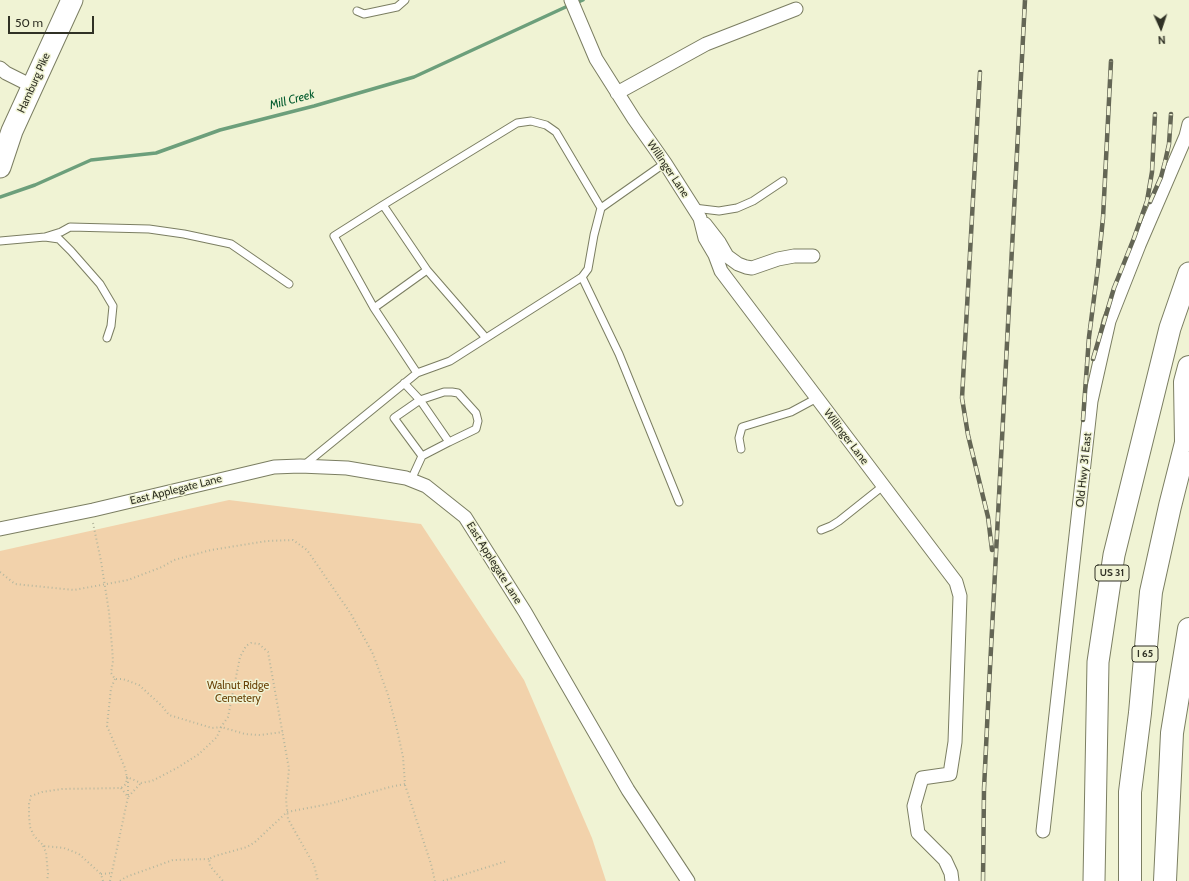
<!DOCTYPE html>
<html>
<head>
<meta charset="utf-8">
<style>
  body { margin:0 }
  #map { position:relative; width:1189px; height:881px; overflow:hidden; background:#f0f3d4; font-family:Cabin,sans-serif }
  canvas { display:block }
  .north { position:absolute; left:1141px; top:8px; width:40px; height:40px; -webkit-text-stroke:3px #f0f3d4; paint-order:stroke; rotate:177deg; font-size:11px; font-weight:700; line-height:16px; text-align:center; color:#303125 }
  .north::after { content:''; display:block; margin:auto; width:14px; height:18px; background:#303125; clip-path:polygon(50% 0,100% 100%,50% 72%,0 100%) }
  .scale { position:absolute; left:8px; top:16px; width:86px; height:18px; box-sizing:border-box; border:2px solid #303125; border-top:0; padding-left:5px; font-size:12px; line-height:14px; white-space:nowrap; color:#303125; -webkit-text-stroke:3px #f0f3d4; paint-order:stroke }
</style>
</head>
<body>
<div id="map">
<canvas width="1189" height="881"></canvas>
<div class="north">N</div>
<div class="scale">50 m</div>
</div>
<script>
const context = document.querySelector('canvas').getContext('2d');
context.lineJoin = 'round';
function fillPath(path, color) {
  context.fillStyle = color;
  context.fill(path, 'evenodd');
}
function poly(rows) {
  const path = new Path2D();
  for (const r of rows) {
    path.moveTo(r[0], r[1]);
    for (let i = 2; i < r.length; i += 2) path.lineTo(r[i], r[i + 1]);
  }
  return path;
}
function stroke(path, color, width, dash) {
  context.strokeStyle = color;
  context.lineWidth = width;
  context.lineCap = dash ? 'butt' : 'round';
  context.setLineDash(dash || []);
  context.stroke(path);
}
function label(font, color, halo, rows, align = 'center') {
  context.font = font + ' Cabin,sans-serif';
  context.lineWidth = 3;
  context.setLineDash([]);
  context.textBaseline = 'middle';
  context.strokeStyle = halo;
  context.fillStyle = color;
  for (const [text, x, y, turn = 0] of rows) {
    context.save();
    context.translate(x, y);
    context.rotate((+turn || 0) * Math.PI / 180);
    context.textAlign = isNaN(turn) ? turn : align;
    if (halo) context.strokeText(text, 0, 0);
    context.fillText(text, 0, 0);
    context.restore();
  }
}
const green = poly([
  [229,500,421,524,524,680,592,838,606,881,0,881,0,551]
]);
const stream = poly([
  [576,3,583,0],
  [0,197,35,185,91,160,156,153,220,130,314,106,414,77,570,5]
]);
const path = poly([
  [93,523,101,561,109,612,112,647,113,661,111,673,115,679,123,679,139,685,162,706,169,715,212,728,221,727,228,717,240,657,246,646,251,643,259,644,268,652,289,769,286,799,288,819,314,865,318,881],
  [0,572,15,584,74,590,128,580,162,567,174,560,211,550,267,541,293,540,307,550,351,614,373,654,388,695,396,725,403,757,405,784,390,787,329,804,287,812,255,842,247,847,215,856,209,859,210,866,223,881],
  [405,785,431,864,435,881],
  [121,788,128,797,141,783],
  [43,846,46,852,48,874,47,881],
  [101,874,112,873],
  [103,881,101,874,79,854,64,848,44,846,34,836,30,827,29,815,29,804,31,796,42,792,62,789,121,788,126,784,127,777,141,783,152,781,177,768,199,754,217,737,221,727,245,734,260,735,283,732],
  [110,881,128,797,128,782,125,768,107,726,111,688,115,679],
  [120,881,126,877,173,860,209,859],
  [443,881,507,861]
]);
const lane = poly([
  [357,11,364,14,397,7,405,0],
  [383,205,517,123,531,121,546,125,556,132,601,208],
  [694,208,719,211,737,208,753,201,783,181],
  [45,237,61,232,70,227,149,229,184,234,231,244,289,284],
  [0,241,45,237,59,239,71,251,100,284,113,306,111,326,107,338],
  [582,277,619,354,679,502],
  [374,308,334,236,383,205,427,270],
  [417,373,374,308,427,270,486,338],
  [404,383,420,400,444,392,452,392,458,393,476,413,478,421,476,429,449,442],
  [741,449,739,438,742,427,791,412,817,398],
  [303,466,417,373,450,361,582,277,588,269,594,235,601,208,665,163],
  [411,480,422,456,394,418,420,400,449,442,422,456],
  [821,530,831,526,839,521,883,486]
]);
const street = poly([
  [571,0,596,59,634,119,665,163,700,218,705,238,715,255,721,271,956,582,960,596,955,742,950,774,922,778,914,806,918,833,945,860,951,873,952,881],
  [0,68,6,73,32,86],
  [617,93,706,44,796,9],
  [705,224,719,242,727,256,738,264,746,267,752,268,778,259,794,256,813,256],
  [0,529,93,510,274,467,300,466,347,468,406,478,426,486,465,517,525,612,628,790,688,881],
  [1043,831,1091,401,1109,321,1139,245,1186,136,1189,124]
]);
const primary = poly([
  [0,167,12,131,72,0],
  [1094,881,1098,662,1114,555,1170,328,1189,273]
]);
const highway = poly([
  [1186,441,1185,382,1189,367],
  [1130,881,1130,792,1140,713,1151,592,1170,506,1189,431],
  [1165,881,1172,733,1189,629]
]);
const rail = poly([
  [980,72,962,398,968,435,988,517,992,550],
  [1150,202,1161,177,1165,162,1169,144,1171,114],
  [1093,359,1114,288,1134,238,1147,201,1152,172,1155,114],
  [1083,420,1089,337,1098,267,1103,218,1111,61],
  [983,881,984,789,988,706,1025,0]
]);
const shields = [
  [1112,573,34],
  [1145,654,26]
];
const shieldNames = [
  ["US 31",1112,573],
  ["I 65",1145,654]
];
const streetNames = [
  ["Hamburg Pike",34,83,-66],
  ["Willinger Lane",668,169,56],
  ["Willinger Lane",846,437,53],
  ["Old Hwy 31 East",1084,470,-84],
  ["East Applegate Lane",176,490,-14],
  ["East Applegate Lane",494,563,58]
];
const parkNames = [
  ["Walnut Ridge",238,686],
  ["Cemetery",238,699]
];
const waterNames = [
  ["Mill Creek",292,100,-15]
];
fillPath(green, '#f2d2ab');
stroke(stream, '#6c9f7b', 3.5);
stroke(lane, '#7b7e62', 9);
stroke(street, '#7b7e62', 15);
stroke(primary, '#7b7e62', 23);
stroke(highway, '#7b7e62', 24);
stroke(path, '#b5b79e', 2, [1, 3]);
stroke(lane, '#fff', 7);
stroke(street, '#fff', 13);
stroke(primary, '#fff', 21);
stroke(highway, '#fff', 22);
stroke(rail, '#646655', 4.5);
stroke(rail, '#f0f3d4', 3, [9]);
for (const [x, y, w] of shields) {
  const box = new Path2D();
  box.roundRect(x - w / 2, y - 8, w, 16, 3);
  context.fillStyle = '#f0f3d4';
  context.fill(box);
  stroke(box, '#303125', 1);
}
label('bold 10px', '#303125', null, shieldNames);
label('11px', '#303125', '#f0f3d4', streetNames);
label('11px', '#694308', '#f0f3d4', parkNames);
label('italic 12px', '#005a2d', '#f0f3d4', waterNames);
</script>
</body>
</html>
